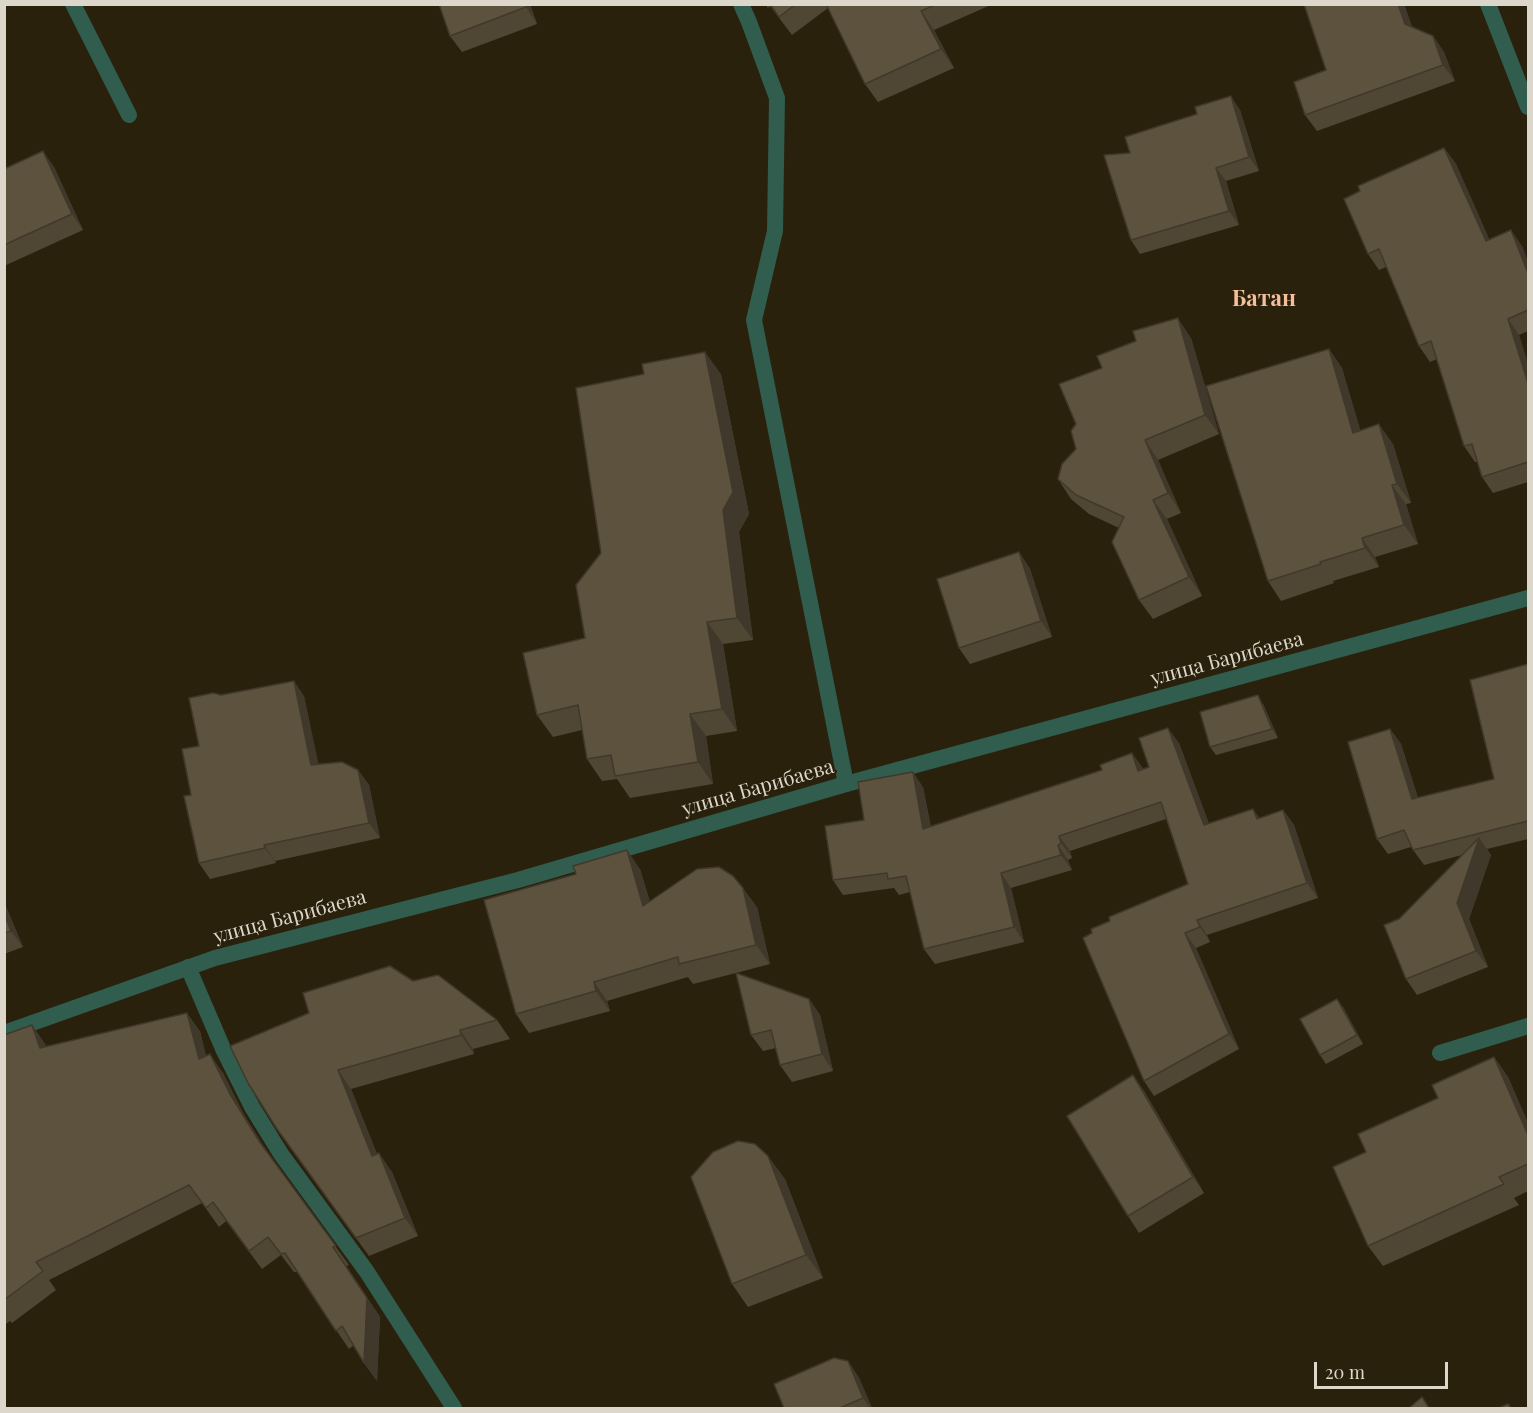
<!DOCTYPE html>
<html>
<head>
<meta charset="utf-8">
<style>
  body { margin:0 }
  #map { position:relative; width:1533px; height:1413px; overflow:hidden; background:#2a210d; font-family:"Playfair Display",serif }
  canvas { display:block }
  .frame { position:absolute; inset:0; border:6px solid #dcd7ca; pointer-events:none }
  .scale { position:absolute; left:1314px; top:1362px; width:134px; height:27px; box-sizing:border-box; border:3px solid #dcd7ca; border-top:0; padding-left:8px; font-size:18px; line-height:21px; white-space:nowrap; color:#dcd7ca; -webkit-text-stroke:4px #2a210d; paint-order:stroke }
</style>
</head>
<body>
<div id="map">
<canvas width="1533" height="1413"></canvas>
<div class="frame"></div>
<div class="scale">20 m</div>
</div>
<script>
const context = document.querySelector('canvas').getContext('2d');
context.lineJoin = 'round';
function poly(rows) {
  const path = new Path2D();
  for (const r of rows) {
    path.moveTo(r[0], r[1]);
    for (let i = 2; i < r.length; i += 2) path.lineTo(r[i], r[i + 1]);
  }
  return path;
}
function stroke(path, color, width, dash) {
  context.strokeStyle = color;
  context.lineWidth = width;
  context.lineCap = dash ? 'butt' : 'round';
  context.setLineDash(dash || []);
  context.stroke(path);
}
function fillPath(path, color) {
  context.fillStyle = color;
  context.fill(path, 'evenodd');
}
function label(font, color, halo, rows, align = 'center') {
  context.font = font + ' "Playfair Display",serif';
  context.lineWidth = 4.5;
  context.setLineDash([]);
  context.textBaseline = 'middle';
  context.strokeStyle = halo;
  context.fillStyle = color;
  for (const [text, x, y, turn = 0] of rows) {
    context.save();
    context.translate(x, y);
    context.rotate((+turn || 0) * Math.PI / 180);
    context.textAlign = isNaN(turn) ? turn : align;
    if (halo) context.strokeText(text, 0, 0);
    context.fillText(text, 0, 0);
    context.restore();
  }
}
const minor = poly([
  [73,4,129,115],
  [741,4,749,22,777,98,775,231,754,320,846,784],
  [1488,4,1528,107],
  [188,967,224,1051,252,1107,281,1154,367,1272,454,1408],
  [1440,1053,1528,1026]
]);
const tertiary = poly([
  [4,1033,215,958,518,880,846,784,1528,598]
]);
const wall = poly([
  [530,4,537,24,462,52,450,36],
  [765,4,993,4,934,30,954,68,878,102,865,84,828,8,792,35,770,6,768,8],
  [1404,4,1412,27,1433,36,1444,52,1455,81,1317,131,1305,115,1326,70],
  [1240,110,1259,171,1226,181,1239,225,1140,254,1131,240,1130,153],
  [1444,148,1456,164,1489,239,1522,246,1528,262,1528,331,1519,335,1528,364,1528,482,1493,493,1482,477,1477,462,1475,462,1464,446,1437,359,1430,362,1419,346,1386,267,1379,270,1368,254],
  [54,167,83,230,4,266,4,169],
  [1191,338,1219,434,1158,460,1181,513,1167,519,1202,596,1153,619,1139,600,1119,528,1089,514,1071,499,1058,479,1076,449,1076,424],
  [1329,349,1342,368,1360,431,1393,444,1411,503,1406,504,1418,544,1375,557,1379,567,1333,581,1334,583,1281,601,1268,581],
  [644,374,721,374,749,514,739,532,753,640,723,644,737,731,706,736,713,784,630,798,617,779,602,781,587,759,582,730,553,737,537,715,585,638,601,553],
  [1019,552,1030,569,1052,637,970,664,959,648],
  [1528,664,1528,839,1487,849,1491,855,1469,919,1488,967,1417,995,1406,979,1399,919,1462,855,1424,865,1411,847,1388,854,1377,839,1390,729,1401,744,1418,798,1494,779],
  [221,695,304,696,318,764,358,770,369,785,380,838,275,861,276,863,210,879,199,863,191,795,199,746],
  [1263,704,1278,738,1216,755,1210,747],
  [1179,743,1209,824,1260,818,1283,810,1294,825,1318,898,1207,935,1210,942,1196,948,1239,1049,1154,1096,1144,1081,1092,933,1110,921,1188,884,1166,819,1070,851,1072,858,1068,860,1072,870,1011,888,1024,942,935,964,924,949,910,892,899,895,894,888,843,895,833,880,864,820,923,787,931,827,1143,770,1149,767],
  [640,869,650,902,757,907,770,964,736,973,809,999,820,1015,833,1071,792,1082,780,1065,776,1048,763,1051,751,1035,736,973,693,984,688,977,607,1001,610,1011,529,1033,516,1014],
  [4,902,23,947,4,954],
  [413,981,497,1020,510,1039,473,1049,474,1054,351,1089,377,1154,392,1172,418,1236,369,1256,277,1129],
  [1343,1007,1363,1044,1326,1064,1320,1055],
  [32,1025,45,1044,46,1047,200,1031,206,1056,223,1073,243,1113,269,1155,349,1265,346,1266,380,1317,377,1381,364,1363,354,1345,349,1349,297,1272,294,1272,281,1255,262,1269,226,1221,219,1227,202,1203,49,1280,56,1290,12,1323,10,1321,4,1325,4,1035],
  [1494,1057,1508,1077,1528,1123,1528,1191,1514,1198,1519,1205,1383,1266,1368,1246,1366,1152],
  [1133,1075,1144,1091,1204,1193,1139,1233,1128,1216],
  [785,1179,823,1278,748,1307,732,1284],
  [848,1361,859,1378,872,1408,784,1408]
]);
const shadedWall = poly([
  [525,4,530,4,537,24,526,7],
  [1398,4,1404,4,1417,41,1405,24],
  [921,11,934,30,954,68,941,49],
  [1433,36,1444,52,1455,81,1443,65],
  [1231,96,1240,110,1259,171,1249,157],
  [1444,148,1456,164,1497,257,1486,241],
  [43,151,54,167,83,230,72,214],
  [1216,168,1226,181,1239,225,1229,211],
  [1511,230,1522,246,1528,262,1528,273],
  [1178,318,1191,338,1219,434,1205,415],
  [1508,319,1519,335,1528,364,1528,383],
  [1329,349,1342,368,1367,452,1353,433],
  [705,352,721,374,749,514,739,532,753,640,737,618,723,510],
  [1379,424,1393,444,1411,503,1397,484],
  [1145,440,1158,460,1181,513,1168,493],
  [1392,485,1406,504,1418,544,1404,525],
  [1153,500,1167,519,1202,596,1189,577],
  [1362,538,1375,557,1379,567,1365,548],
  [1019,552,1030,569,1052,637,1041,621],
  [707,622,723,644,737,731,722,709],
  [294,681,304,696,322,780,311,765],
  [1258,695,1263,704,1278,738,1272,729],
  [690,714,706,736,713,784,698,762],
  [1168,728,1179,743,1215,840,1204,825],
  [1390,729,1401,744,1423,815,1412,799],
  [1132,753,1143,768,1149,786,1138,771],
  [358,770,369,785,380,838,369,823],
  [913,772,923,787,934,844,923,829],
  [1253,809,1264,824,1257,819],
  [1283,810,1294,825,1318,898,1307,883],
  [1059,836,1070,851,1072,858,1061,843],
  [1479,838,1491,855,1469,919,1488,967,1476,951,1457,903],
  [264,845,275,861,276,863,265,848],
  [1058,845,1068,860,1072,870,1061,855],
  [627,850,640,869,656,925,643,906],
  [1001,873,1011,888,1024,942,1014,927],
  [743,888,757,907,770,964,756,945],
  [4,902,23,947,11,931,4,914],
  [1197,920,1207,935,1210,942,1200,927],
  [1185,933,1196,948,1239,1049,1229,1034],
  [594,982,607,1001,610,1011,596,991],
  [809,999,820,1015,833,1071,822,1054],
  [1337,999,1343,1007,1363,1044,1357,1035],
  [187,1013,200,1031,211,1078,199,1059],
  [32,1025,45,1044,53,1067,40,1048],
  [460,1030,473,1049,474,1054,461,1035],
  [210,1054,223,1073,243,1113,272,1160,259,1141,230,1094],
  [1494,1057,1508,1077,1528,1123,1528,1135],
  [338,1070,351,1089,385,1174,372,1156],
  [1133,1075,1144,1091,1204,1193,1193,1177],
  [379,1153,392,1172,418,1236,405,1218],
  [768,1156,785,1179,823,1278,806,1255],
  [333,1247,380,1317,377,1381,364,1363],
  [848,1361,859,1378,872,1408,870,1408,863,1398]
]);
const building = poly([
  [439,4,525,4,526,7,450,36,439,4],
  [770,4,796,4,779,17,770,4],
  [826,4,937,4,921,11,941,49,865,84,826,4],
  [1304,4,1398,4,1405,24,1433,36,1443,65,1305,115,1294,82,1326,70,1304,4],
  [1231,96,1249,157,1216,168,1229,211,1131,240,1104,155,1130,153,1125,137,1197,114,1195,107,1231,96],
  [1444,148,1486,241,1511,230,1528,273,1528,310,1508,319,1528,383,1528,462,1482,477,1472,444,1464,446,1431,341,1419,346,1379,249,1368,254,1344,199,1360,191,1358,186,1444,148],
  [43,151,72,214,4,245,4,169,43,151],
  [1178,318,1205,415,1145,440,1168,493,1153,500,1189,577,1139,600,1112,542,1124,517,1076,495,1058,479,1062,464,1076,449,1071,431,1076,424,1059,384,1102,368,1097,356,1136,341,1133,331,1178,318],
  [1329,349,1353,433,1379,424,1397,484,1392,485,1404,525,1362,538,1365,548,1320,562,1321,564,1268,581,1206,386,1329,349],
  [705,352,733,492,723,510,737,618,707,622,722,709,690,714,698,762,615,776,611,755,587,759,578,705,537,715,523,653,585,638,576,585,601,553,576,388,644,374,642,364,705,352],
  [1019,552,1041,621,959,648,937,579,1019,552],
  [1528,664,1528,821,1413,850,1404,830,1377,839,1348,742,1390,729,1412,799,1494,779,1470,680,1528,664],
  [294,681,311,765,342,762,358,770,369,823,264,845,265,848,199,863,184,796,191,795,182,749,199,746,189,698,213,693,221,695,294,681],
  [1258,695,1272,729,1210,747,1200,712,1258,695],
  [1168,728,1204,825,1253,809,1257,819,1283,810,1307,883,1197,920,1200,927,1185,933,1229,1034,1144,1081,1083,938,1092,933,1091,929,1110,921,1109,917,1188,884,1161,802,1059,836,1061,843,1058,845,1061,855,1001,873,1014,927,924,949,906,876,888,879,887,873,833,880,825,826,864,820,858,782,913,772,923,829,1102,770,1100,765,1132,753,1138,771,1149,767,1139,738,1168,728],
  [1479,838,1457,903,1476,951,1406,979,1384,925,1399,919,1479,838],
  [627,850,643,906,697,869,719,867,733,876,743,888,756,945,679,964,678,957,594,982,596,991,516,1014,484,900,576,874,573,866,627,850],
  [4,914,11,931,4,933,4,914],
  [390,966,413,981,438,975,497,1020,460,1030,461,1035,338,1070,372,1156,379,1153,405,1218,356,1238,277,1129,248,1083,230,1046,309,1013,303,993,390,966],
  [736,973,809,999,822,1054,780,1065,771,1030,751,1035,736,973],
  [1337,999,1357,1035,1320,1055,1300,1019,1337,999],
  [187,1013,199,1059,210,1054,230,1094,259,1141,336,1246,333,1247,367,1298,364,1363,342,1326,336,1331,285,1253,281,1254,268,1237,249,1251,213,1202,206,1208,189,1185,36,1262,43,1271,4,1300,4,1035,32,1025,40,1048,187,1013],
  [1494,1057,1528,1135,1528,1164,1499,1177,1504,1184,1368,1246,1333,1167,1366,1152,1358,1134,1438,1098,1432,1085,1494,1057],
  [1133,1075,1193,1177,1128,1216,1067,1116,1133,1075],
  [738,1141,755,1144,768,1156,806,1255,732,1284,691,1177,713,1152,738,1141],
  [834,1358,848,1361,863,1398,840,1408,784,1408,774,1384,834,1358],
  [1422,1397,1429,1408,1409,1408,1422,1397],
  [1508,1404,1511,1408,1499,1408,1508,1404]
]);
const streetNames = [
  ["улица Барибаева",1227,659,-15],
  ["улица Барибаева",758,788,-16],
  ["улица Барибаева",290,917,-15]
];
const quarterNames = [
  ["Батан",1264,299]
];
stroke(minor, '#305d4d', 16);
stroke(tertiary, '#305d4d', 16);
fillPath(wall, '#4f4734');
fillPath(shadedWall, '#40392b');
fillPath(building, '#5c523d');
stroke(building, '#40392b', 1.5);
label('20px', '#dcd7ca', '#2a210d', streetNames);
label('bold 22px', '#f6bf9b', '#2a210d', quarterNames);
</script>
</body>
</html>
